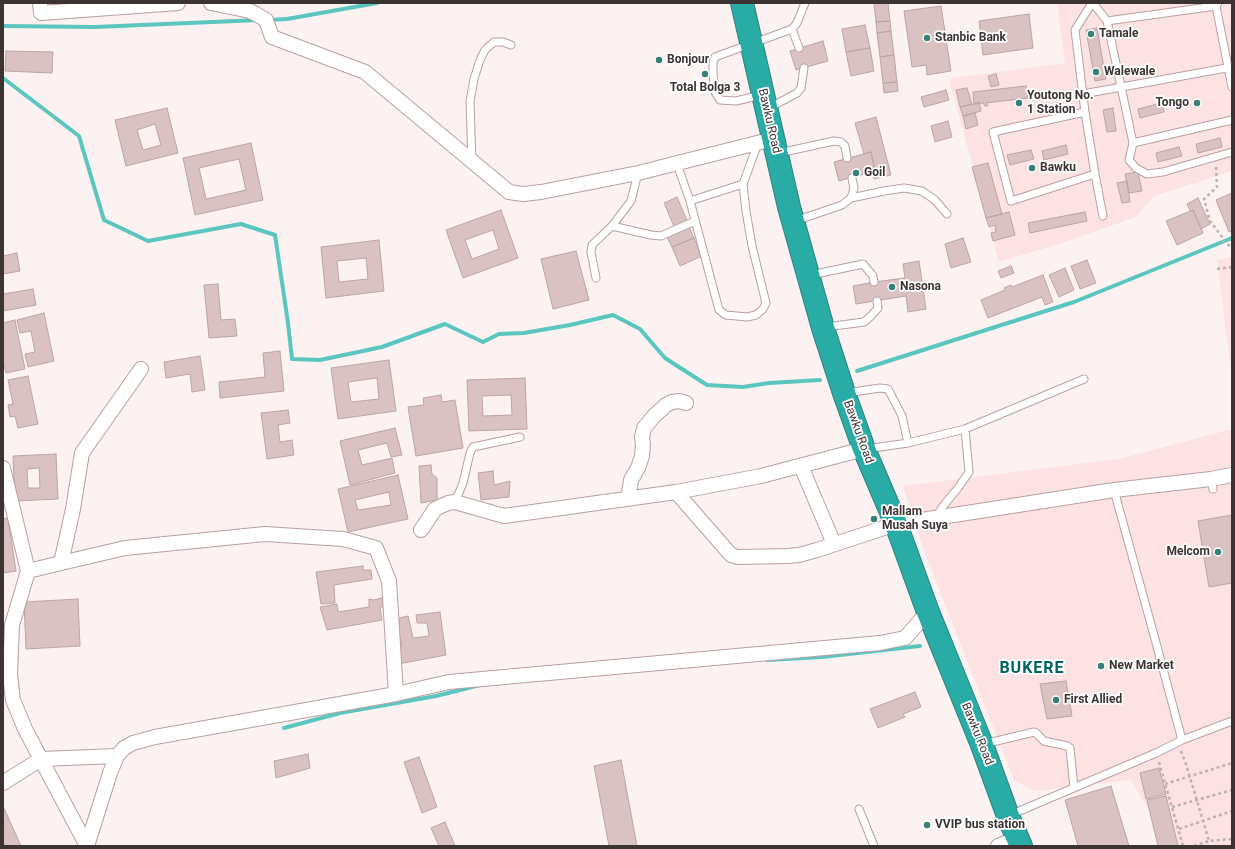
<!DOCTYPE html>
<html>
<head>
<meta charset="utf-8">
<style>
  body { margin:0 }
  #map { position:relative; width:1235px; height:849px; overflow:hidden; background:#fcf2f2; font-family:Roboto,sans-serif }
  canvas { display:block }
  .frame { position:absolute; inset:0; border:4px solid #3c3333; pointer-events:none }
</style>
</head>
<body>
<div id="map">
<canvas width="1235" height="849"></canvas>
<div class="frame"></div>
</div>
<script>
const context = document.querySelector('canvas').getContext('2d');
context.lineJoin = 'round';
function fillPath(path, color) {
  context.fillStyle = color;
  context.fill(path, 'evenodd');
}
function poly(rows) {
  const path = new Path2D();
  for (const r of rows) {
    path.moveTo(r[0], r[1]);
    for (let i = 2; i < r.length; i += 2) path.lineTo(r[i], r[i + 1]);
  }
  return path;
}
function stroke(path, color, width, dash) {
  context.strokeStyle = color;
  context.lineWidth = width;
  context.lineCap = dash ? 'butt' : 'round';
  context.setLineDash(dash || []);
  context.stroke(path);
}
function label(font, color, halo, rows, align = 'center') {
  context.font = font + ' Roboto,sans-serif';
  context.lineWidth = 3.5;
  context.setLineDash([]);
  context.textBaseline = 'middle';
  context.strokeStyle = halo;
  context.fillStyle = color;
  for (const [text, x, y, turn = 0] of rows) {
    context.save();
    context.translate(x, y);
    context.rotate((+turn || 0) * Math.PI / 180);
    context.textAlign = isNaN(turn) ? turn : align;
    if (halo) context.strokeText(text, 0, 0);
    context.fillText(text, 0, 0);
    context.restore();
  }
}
const built = poly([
  [1057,3,1232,3,1232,171,1154,196,1136,217,1062,243,999,262,950,83,952,78,1065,63],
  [1232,257,1232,378,1217,260],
  [1232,429,1232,846,1161,846,1155,819,1130,780,1034,791,1014,780,925,553,903,486,1119,459]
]);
const stream = poly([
  [269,20,287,19,377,3],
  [3,26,95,27,259,20],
  [3,78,79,136,104,220,148,241,241,224,275,235,288,323,292,359,320,360,382,347,445,324,483,342,499,334,524,333,570,325,613,315,640,329,665,358,707,385,743,387,769,383,820,380],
  [857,371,1074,302,1232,238],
  [767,660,822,657,920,646],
  [284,728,340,713,436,696,480,685]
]);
const building = poly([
  [874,3,888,3,890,21,876,22,874,3],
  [941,6,951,71,927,75,926,65,912,67,904,11,941,6],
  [1029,14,1033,48,983,55,979,21,1029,14],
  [890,21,891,31,877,33,876,22,890,21],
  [865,25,870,48,846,52,842,29,865,25],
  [1097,28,1106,79,1095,81,1086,30,1097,28],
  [891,31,894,55,880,57,877,33,891,31],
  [823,41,828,61,796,70,790,51,823,41],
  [870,48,874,71,851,76,846,52,870,48],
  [6,51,53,52,52,73,5,71,6,51],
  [894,55,897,82,883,83,880,57,894,55],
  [996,74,999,85,991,87,988,76,996,74],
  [897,82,898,91,884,93,883,83,897,82],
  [1026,86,1028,98,986,103,988,106,985,106,983,103,974,104,973,92,1026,86],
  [967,88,972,104,960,107,956,90,967,88],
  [946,90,949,100,924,107,921,97,946,90],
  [979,102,981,111,963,116,960,107,974,104,979,102],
  [1162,103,1164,112,1140,118,1138,109,1162,103],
  [167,108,178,153,126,166,115,120,167,108],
  [155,124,161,145,143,150,137,130,155,124],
  [1113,108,1116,131,1107,132,1103,110,1113,108],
  [975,113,978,125,966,129,963,116,975,113],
  [876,117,891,175,874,179,872,172,875,171,871,152,864,154,855,123,876,117],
  [948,121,952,137,935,142,931,126,948,121],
  [1220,138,1222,147,1198,153,1196,144,1220,138],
  [251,143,263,200,195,215,183,158,251,143],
  [239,159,246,190,206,199,199,168,239,159],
  [1066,145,1068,154,1044,160,1042,151,1066,145],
  [1179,147,1182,156,1158,162,1156,153,1179,147],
  [1031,150,1034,159,1010,165,1007,155,1031,150],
  [871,152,875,171,839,181,834,162,871,152],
  [988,163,1002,214,986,218,972,167,988,163],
  [1138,172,1142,191,1129,193,1125,174,1138,172],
  [1127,181,1130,202,1122,203,1117,183,1127,181],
  [1232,193,1232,231,1229,232,1216,200,1232,193],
  [677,197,688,223,675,229,664,203,677,197],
  [1198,198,1210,224,1201,229,1193,210,1190,211,1187,204,1198,198],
  [501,210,518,258,463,278,446,230,501,210],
  [493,230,499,249,472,259,465,240,493,230],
  [1193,210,1203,233,1177,245,1166,221,1193,210],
  [1009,212,1015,235,993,241,991,233,996,232,995,225,989,227,986,218,1009,212],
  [1085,212,1087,221,1030,233,1028,223,1085,212],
  [689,227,694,238,672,247,667,237,689,227],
  [694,238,702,256,680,266,672,247,694,238],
  [963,238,971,262,951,268,945,244,963,238],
  [379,240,384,291,326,298,321,247,379,240],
  [366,258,368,279,339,282,337,261,366,258],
  [576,251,589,300,553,309,541,259,576,251],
  [17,253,20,271,3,274,3,256,17,253],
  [1087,260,1096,283,1080,289,1071,266,1087,260],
  [919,261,926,309,908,312,906,296,856,304,853,286,874,282,905,278,903,264,919,261],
  [1011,266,1014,273,1001,278,998,271,1011,266],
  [1065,268,1074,290,1059,297,1049,275,1065,268],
  [1043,275,1053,302,1045,305,1042,297,988,318,981,300,1005,290,1004,288,1011,285,1012,287,1043,275],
  [218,284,221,320,235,319,237,336,209,338,204,285,218,284],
  [33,289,36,305,3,311,3,294,33,289],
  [44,313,54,361,28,367,25,354,35,352,31,331,20,333,17,320,44,313],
  [15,320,25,369,6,373,4,365,3,365,3,323,15,320],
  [280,351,284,391,220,398,219,382,265,377,263,353,280,351],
  [200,356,205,390,192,392,190,374,166,378,164,362,200,356],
  [389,360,396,411,338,419,331,368,389,360],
  [377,378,379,399,351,402,348,382,377,378],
  [28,376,38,424,18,428,15,416,10,417,8,405,13,404,8,380,28,376],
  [525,378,527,429,469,431,467,380,525,378],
  [511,395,512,415,483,416,482,396,511,395],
  [441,395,442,402,455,400,463,448,416,456,408,407,424,405,423,398,441,395],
  [288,410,290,423,278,425,280,442,292,440,294,455,267,459,261,413,288,410],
  [395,428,402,455,391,457,387,443,358,450,362,465,392,458,395,473,350,485,340,441,395,428],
  [56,454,58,499,15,501,13,456,56,454],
  [39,468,40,488,28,488,27,469,39,468],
  [431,465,432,474,437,478,437,500,421,503,419,466,431,465],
  [493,471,494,485,510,481,509,497,481,500,478,473,493,471],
  [398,475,408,519,348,532,338,489,398,475],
  [389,492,391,505,358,510,355,500,389,492],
  [1232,515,1232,583,1209,587,1198,521,1232,515],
  [8,518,16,571,3,573,3,519,8,518],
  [363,566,363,570,371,570,372,579,334,585,335,603,321,604,316,572,363,566],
  [382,598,384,606,380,608,382,620,327,630,320,607,337,604,338,612,369,607,369,599,374,600,382,598],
  [78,599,80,646,26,649,24,602,78,599],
  [440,612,446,655,398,664,398,651,402,646,395,619,408,616,413,638,429,636,427,623,417,623,416,615,440,612],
  [1066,681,1072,716,1047,719,1040,684,1066,681],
  [915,692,921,707,903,714,905,717,878,728,870,709,915,692],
  [308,754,310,768,276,778,274,761,308,754],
  [419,757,437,807,422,813,404,762,419,757],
  [621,760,637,846,609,846,594,766,621,760],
  [1159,768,1166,794,1146,799,1140,773,1159,768],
  [1111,786,1129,846,1078,846,1065,800,1111,786],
  [1166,796,1178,846,1158,846,1147,800,1166,796],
  [3,806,21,846,3,846,3,806],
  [445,822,455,846,439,846,431,828,445,822]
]);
const path = poly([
  [1216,167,1217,187,1204,199,1210,221,1223,238,1225,243,1232,247],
  [1217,269,1232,267],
  [1181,751,1186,764,1209,841,1232,839],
  [1159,762,1183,846],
  [1165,784,1232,763],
  [1172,807,1232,790],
  [1179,829,1232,811],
  [1194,846,1209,841]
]);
const lane = poly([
  [1092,3,1075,30,1085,112,1095,174,1103,216],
  [1093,3,1107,21,1133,143,1129,160,1136,168,1147,174,1163,172,1232,152],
  [1218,3,1216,6,1232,87],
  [1107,21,1216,6],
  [792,29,799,48],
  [1083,94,1232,67],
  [761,95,736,101,720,100,715,92,713,74,713,63,715,57,792,29,797,23,805,3],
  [769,108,797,93,801,88,804,68],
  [1085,112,993,132,1011,201,1095,174],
  [1133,143,1232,120],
  [779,153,834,141,841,142,845,146,847,158],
  [472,162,470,101,474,79,480,60,485,50,494,42,503,42,511,45],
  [677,164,690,201,719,310,726,315,747,317,756,315,763,309,766,303,752,246,746,211,743,184,758,143],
  [851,198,884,191,904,188,922,191,935,200,947,214],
  [690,201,743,184],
  [795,221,842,205,851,198,854,188,852,178],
  [612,226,651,235,661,236,695,221],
  [811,275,863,264,873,276,874,282],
  [596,278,591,252,592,245,612,226,631,201,638,173],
  [826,327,864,322,871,316,878,308,877,301],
  [846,393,880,388,888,389,902,416,908,443],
  [866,449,908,443,965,429,1084,379],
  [1211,479,1213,489],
  [1114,490,1155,639,1182,740],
  [455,502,463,483,470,453,473,447,520,437],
  [935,518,944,505,958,488,969,472,965,429],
  [984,744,1034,732,1036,733,1044,741,1067,746,1070,748,1074,788],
  [859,809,874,846],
  [1010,815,1156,753,1182,740,1232,721]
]);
const street = poly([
  [40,3,41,13,178,3],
  [211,3,250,11,256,14,266,20,272,37,365,72,509,192,523,194,541,192,638,173,773,139],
  [801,466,834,544],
  [3,468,28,571,12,625,10,675,13,700,25,729,87,846],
  [676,492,731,555,738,557,787,556,799,555,817,550,896,524,1114,490,1211,479,1232,475],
  [628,499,631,480,638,468,642,456,643,445,642,437,644,428,654,416,666,405,672,402,679,401,686,403],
  [421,530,435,509,448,503,455,502,504,516,676,492,761,476,864,449],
  [61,563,73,509,82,453,141,369],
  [28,571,61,563,125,548,265,534,343,539,376,548,389,581,396,694],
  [3,783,41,759,117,756],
  [87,846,110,773,117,756,124,748,133,743,155,737,396,694,449,682,880,643,905,638,928,612],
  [998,846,1018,838]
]);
const highway = poly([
  [742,3,789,207,823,328,844,393,864,449,896,524,928,612,982,745,1008,816,1021,846]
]);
const markers = [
  [1091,34,4,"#39807b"],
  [927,38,4,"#39807b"],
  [659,60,4,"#39807b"],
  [1096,72,4,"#39807b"],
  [705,74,4,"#39807b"],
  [1019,103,4,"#39807b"],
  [1197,103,4,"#39807b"],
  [1032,168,4,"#39807b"],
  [856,173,4,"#39807b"],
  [892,287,4,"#39807b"],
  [874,519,4,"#39807b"],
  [1218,552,4,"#39807b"],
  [1101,666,4,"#39807b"],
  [1056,700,4,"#39807b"],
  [927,825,4,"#39807b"]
];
const poiNames = [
  ["Tamale",1099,34],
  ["Stanbic Bank",935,38],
  ["Bonjour",667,60],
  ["Walewale",1104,72],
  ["Total Bolga 3",705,88,"center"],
  ["Youtong No.",1027,96],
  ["1 Station",1027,110],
  ["Tongo",1189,103,"right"],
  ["Bawku",1040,168],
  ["Goil",864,173],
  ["Nasona",900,287],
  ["Mallam",882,512],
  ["Musah Suya",882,526],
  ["Melcom",1210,552,"right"],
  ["New Market",1109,666],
  ["First Allied",1064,700],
  ["VVIP bus station",935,825]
];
const streetNames = [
  ["Bawku Road",769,121,77],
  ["Bawku Road",858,432,70],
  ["Bawku Road",977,734,68]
];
const districtNames = [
  ["BUKERE",1032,669]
];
fillPath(built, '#fde2e3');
stroke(stream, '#5bc6bf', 4);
fillPath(building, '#dac1c2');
stroke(building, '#bba4a4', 1);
stroke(lane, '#b8a0a1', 9);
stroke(street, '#b8a0a1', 16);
stroke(highway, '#30827d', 24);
stroke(path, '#bab1b1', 2.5, [3, 3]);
stroke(lane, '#fff', 7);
stroke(street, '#fff', 14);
stroke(highway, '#29aca5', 22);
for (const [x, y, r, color] of markers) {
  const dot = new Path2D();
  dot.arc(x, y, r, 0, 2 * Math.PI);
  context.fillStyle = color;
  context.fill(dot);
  stroke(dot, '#fff', 1.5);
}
label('bold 12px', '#3c3333', '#fff', poiNames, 'left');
label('12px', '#3c3333', '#fff', streetNames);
context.letterSpacing = '1px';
label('bold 16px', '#006561', '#fff', districtNames);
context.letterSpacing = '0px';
</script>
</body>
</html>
